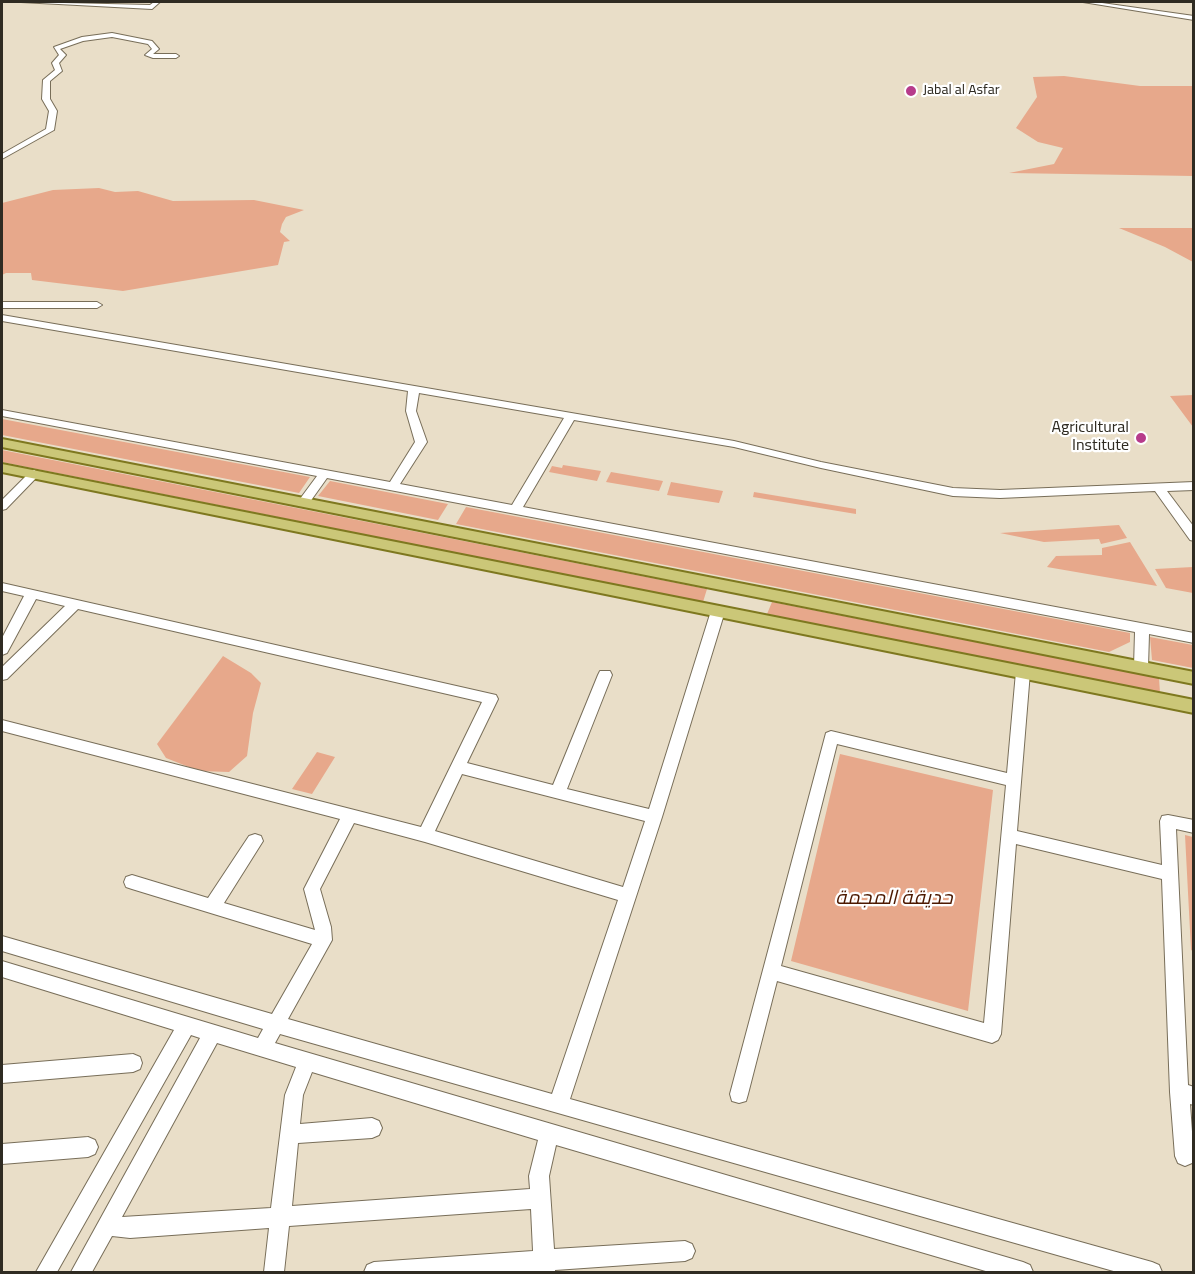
<!DOCTYPE html>
<html>
<head>
<meta charset="utf-8">
<style>
  body { margin:0 }
  #map { position:relative; width:1195px; height:1274px; overflow:hidden; background:#e9dec8; font-family:Georgia,serif }
  canvas { display:block }
  .frame { position:absolute; inset:0; border:3px solid #2f2b22; pointer-events:none }
</style>
</head>
<body>
<div id="map">
<canvas width="1195" height="1274"></canvas>
<div class="frame"></div>
</div>
<script>
const context = document.querySelector('canvas').getContext('2d');
context.lineJoin = 'round';
function fillPath(path, color) {
  context.fillStyle = color;
  context.fill(path, 'evenodd');
}
function poly(rows) {
  const path = new Path2D();
  for (const r of rows) {
    path.moveTo(r[0], r[1]);
    for (let i = 2; i < r.length; i += 2) path.lineTo(r[i], r[i + 1]);
  }
  return path;
}
function stroke(path, color, width, dash) {
  context.strokeStyle = color;
  context.lineWidth = width;
  context.lineCap = dash ? 'butt' : 'round';
  context.setLineDash(dash || []);
  context.stroke(path);
}
function label(font, color, halo, rows, align = 'center') {
  context.font = font + ' Georgia,Cairo,serif';
  context.lineWidth = 4.5;
  context.setLineDash([]);
  context.textBaseline = 'middle';
  context.strokeStyle = halo;
  context.fillStyle = color;
  for (const [text, x, y, turn = 0] of rows) {
    context.save();
    context.translate(x, y);
    context.rotate((+turn || 0) * Math.PI / 180);
    context.textAlign = isNaN(turn) ? turn : align;
    if (halo) context.strokeText(text, 0, 0);
    context.fillText(text, 0, 0);
    context.restore();
  }
}
const green = poly([
  [1064,76,1140,86,1193,86,1193,176,1009,173,1054,164,1063,148,1038,142,1016,128,1037,97,1033,77],
  [99,188,115,192,138,191,173,201,254,200,304,210,286,217,282,224,280,232,290,241,284,242,278,265,123,291,32,280,31,273,6,273,2,275,2,203,53,190],
  [1119,228,1193,228,1193,262,1165,247],
  [1193,395,1194,395,1193,427,1170,396],
  [2,419,310,477,299,493,2,435],
  [2,450,707,589,703,602,2,462],
  [563,465,601,471,597,481,549,472,552,466,562,468],
  [611,472,663,481,659,491,606,482],
  [330,481,448,504,438,520,318,496],
  [671,482,723,491,719,503,667,495],
  [754,492,856,509,856,514,753,497],
  [466,507,1130,633,1130,642,1109,652,456,524],
  [1119,525,1127,538,1101,544,1099,539,1044,542,1000,533],
  [1130,542,1157,586,1047,567,1056,556,1102,555,1102,548],
  [1193,567,1193,593,1166,588,1155,569],
  [772,602,1159,678,1160,693,767,614],
  [1150,637,1193,645,1193,668,1152,660],
  [223,656,251,673,261,683,253,713,247,756,229,772,199,771,166,758,157,744],
  [317,752,335,757,312,794,292,789],
  [840,754,993,790,968,1011,791,961],
  [1185,835,1193,837,1193,951,1191,950]
]);
const minor = poly([
  [21,2,150,5,154,2,160,2,152,9,21,2],
  [1083,2,1095,2,1194,16,1194,20,1083,2],
  [112,33,152,41,159,49,153,54,176,54,179,56,176,58,153,58,145,55,152,49,148,44,112,37,83,41,60,49,66,55,59,63,62,71,50,81,50,99,57,111,54,130,2,159,2,154,46,129,49,111,42,99,43,80,55,70,52,63,59,55,54,47,82,37,112,33],
  [2,302,97,302,102,305,97,308,2,308,2,302],
  [2,315,734,441,821,462,953,488,1000,490,1194,482,1194,490,1167,491,1194,527,1194,541,1190,540,1155,491,1000,498,953,496,821,468,734,447,574,420,523,507,1194,633,1194,643,1149,634,1148,667,1141,672,1134,667,1135,632,327,478,307,506,299,506,297,503,317,476,2,416,2,410,390,482,415,442,406,411,408,391,2,321,2,315],
  [419,393,564,418,512,505,400,484,427,442,416,411,419,393],
  [34,470,40,474,38,476,6,509,2,510,2,500,30,472,34,470],
  [2,583,496,695,498,699,467,763,553,785,598,675,600,671,610,671,612,675,567,789,649,809,711,611,718,606,723,608,725,611,662,817,570,1099,1152,1262,1159,1265,1162,1272,1117,1272,280,1034,275,1043,1023,1262,1030,1265,1033,1272,989,1272,556,1145,549,1176,554,1249,685,1241,692,1244,695,1251,692,1258,685,1261,555,1270,555,1272,364,1272,367,1265,374,1262,533,1251,531,1209,289,1226,284,1272,264,1272,269,1228,130,1238,112,1236,92,1272,71,1272,200,1038,191,1035,57,1272,36,1272,174,1030,2,977,2,961,258,1038,263,1029,2,951,2,936,272,1014,312,944,132,889,126,887,124,882,126,877,132,875,208,898,249,836,255,834,261,836,263,841,224,903,315,930,304,889,340,819,2,731,2,720,421,827,482,702,78,609,7,679,2,680,2,667,65,606,36,599,7,653,2,655,2,638,24,596,2,591,2,583],
  [462,774,645,821,623,887,435,831,462,774],
  [354,823,425,842,618,900,552,1094,288,1019,332,940,331,927,320,889,354,823],
  [217,1043,296,1067,285,1095,271,1208,122,1217,217,1043],
  [312,1072,538,1140,529,1176,530,1189,292,1206,298,1143,372,1138,379,1135,382,1128,379,1121,372,1118,300,1124,303,1095,312,1072],
  [1023,667,1028,668,1030,672,1017,831,1162,865,1160,821,1162,816,1168,815,1194,820,1194,833,1176,829,1188,1085,1194,1087,1194,1105,1190,1104,1194,1159,1192,1163,1185,1166,1178,1163,1175,1156,1170,1092,1162,879,1016,844,1001,1034,998,1040,992,1043,777,981,748,1094,746,1101,739,1103,732,1101,730,1094,826,733,831,731,1007,773,1016,672,1018,668,1023,667],
  [837,744,1006,785,984,1023,781,966,837,744],
  [133,1054,140,1057,142,1063,140,1069,133,1072,2,1083,2,1065,133,1054],
  [88,1137,95,1140,98,1147,95,1154,88,1157,2,1164,2,1144,88,1137]
]);
const major = poly([
  [2,439,1194,672,1194,684,2,447,2,439],
  [2,464,1194,700,1194,713,2,472,2,464]
]);
const markers = [
  [911,91,6,"#b73b8b"],
  [1141,438,6,"#b73b8b"]
];
const farPoinames = [
  ["Jabal al Asfar",923,91]
];
const poiNames = [
  ["Agricultural",1129,429],
  ["Institute",1129,447]
];
const nearParknames = [
  ["حديقة المجمة",894,900]
];
fillPath(green, '#e7a88b');
stroke(minor, '#786e59', 2);
stroke(major, '#7e781f', 4);
fillPath(minor, '#fff');
fillPath(major, '#cbc778');
for (const [x, y, r, color] of markers) {
  const dot = new Path2D();
  dot.arc(x, y, r, 0, 2 * Math.PI);
  context.fillStyle = color;
  context.fill(dot);
  stroke(dot, '#fff', 2);
}
label('14px', '#2f2b22', '#fff', farPoinames, 'left');
label('16px', '#2f2b22', '#fff', poiNames, 'right');
label('italic 20px', '#4d1900', '#fff', nearParknames);
</script>
</body>
</html>
